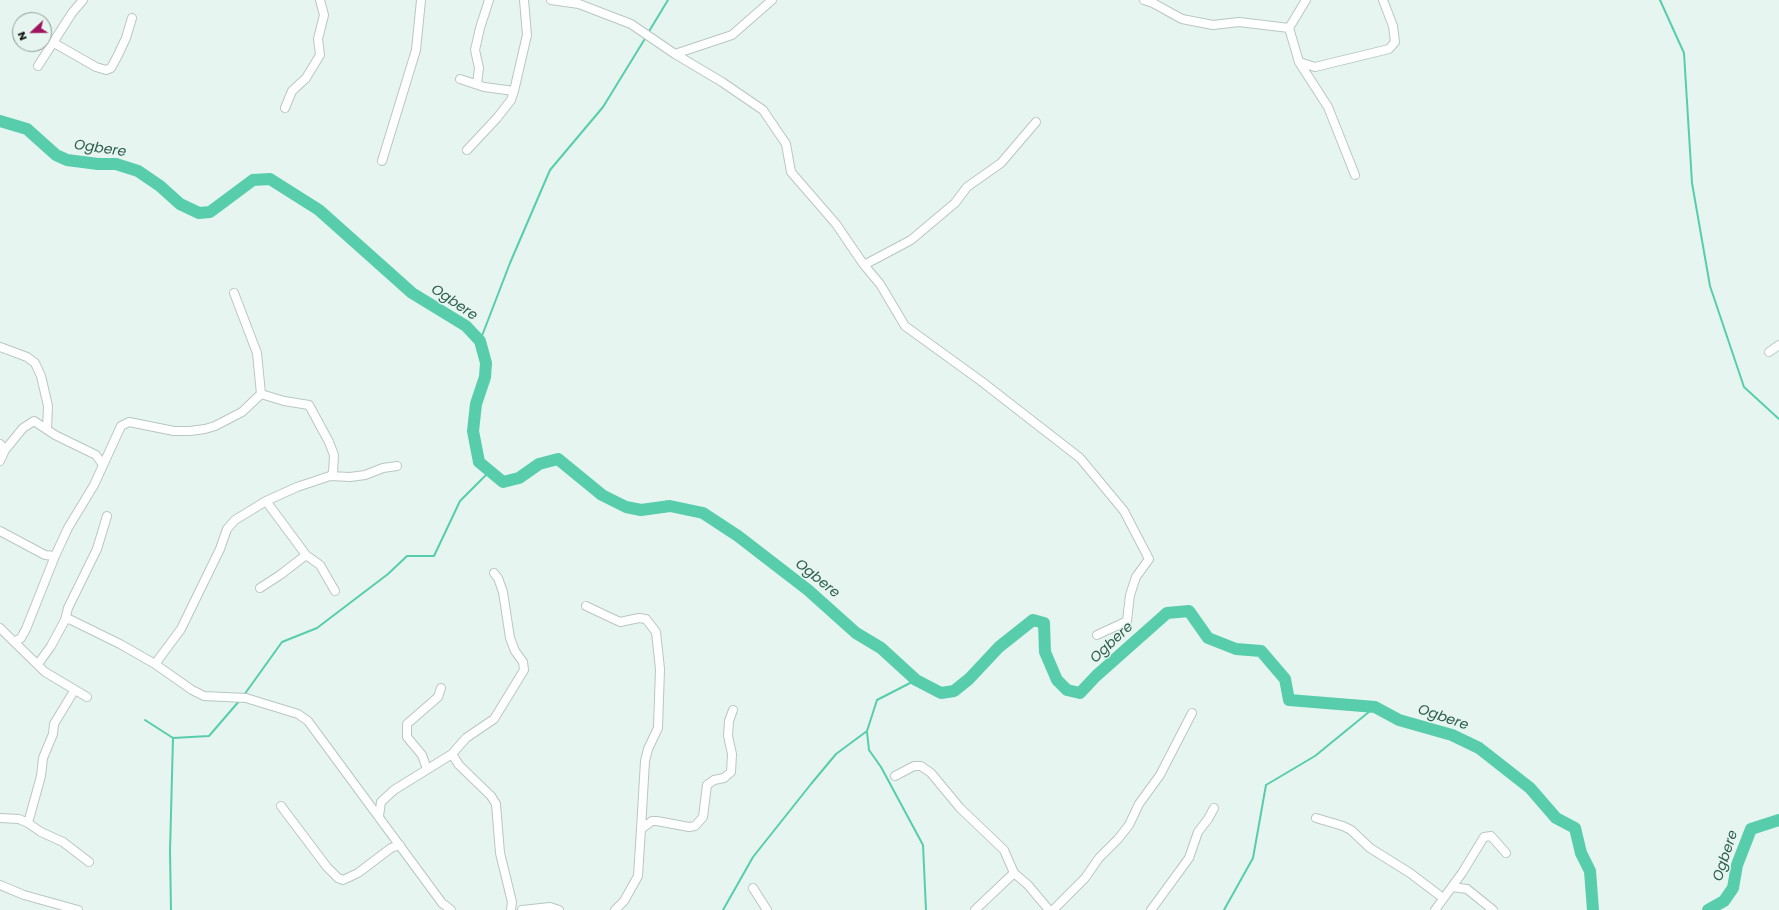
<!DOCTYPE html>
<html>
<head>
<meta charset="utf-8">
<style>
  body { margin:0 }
  #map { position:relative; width:1779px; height:910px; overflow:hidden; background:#e7f5f0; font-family:Poppins,sans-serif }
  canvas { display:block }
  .north { position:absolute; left:12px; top:12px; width:40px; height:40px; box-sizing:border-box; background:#e7f5f0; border:1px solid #8f9a96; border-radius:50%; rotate:248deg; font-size:11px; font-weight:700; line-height:16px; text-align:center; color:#0c110f }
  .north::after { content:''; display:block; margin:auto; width:14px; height:18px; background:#a0145f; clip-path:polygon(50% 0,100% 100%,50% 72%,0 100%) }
</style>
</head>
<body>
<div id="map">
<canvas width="1779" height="910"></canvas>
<div class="north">N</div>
</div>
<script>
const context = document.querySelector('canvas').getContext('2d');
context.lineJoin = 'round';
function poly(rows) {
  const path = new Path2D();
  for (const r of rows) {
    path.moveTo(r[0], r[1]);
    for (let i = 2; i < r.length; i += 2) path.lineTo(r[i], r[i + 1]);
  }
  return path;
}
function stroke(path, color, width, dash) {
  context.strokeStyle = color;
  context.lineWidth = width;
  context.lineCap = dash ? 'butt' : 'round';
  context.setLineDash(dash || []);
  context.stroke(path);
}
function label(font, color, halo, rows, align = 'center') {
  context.font = font + ' Poppins,sans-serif';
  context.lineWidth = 3;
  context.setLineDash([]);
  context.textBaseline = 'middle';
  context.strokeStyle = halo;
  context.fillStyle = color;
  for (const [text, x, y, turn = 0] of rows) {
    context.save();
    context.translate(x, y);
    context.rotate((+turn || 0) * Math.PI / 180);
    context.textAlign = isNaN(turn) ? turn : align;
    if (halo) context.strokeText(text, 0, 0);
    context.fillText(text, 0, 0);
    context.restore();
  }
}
const stream = poly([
  [1660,0,1684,53,1692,183,1710,286,1744,387,1779,419],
  [648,33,668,0],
  [480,341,510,263,550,170,603,107,646,37],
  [244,695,282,642,317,628,388,574,407,556,434,556,460,501,490,471],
  [145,720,173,738,209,736,240,700],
  [867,732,869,750,881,767,923,845,926,910],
  [171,910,170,851,173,738],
  [723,910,753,857,811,784,836,754,867,731,877,700,916,680],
  [1224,910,1253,858,1266,785,1315,756,1375,707]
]);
const river = poly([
  [0,121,27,129,56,155,67,160,98,164,116,164,138,171,160,186,180,204,199,213,210,212,253,180,270,179,319,210,412,293,466,326,480,341,486,363,485,377,476,404,473,431,479,462,503,482,519,478,539,464,558,459,602,495,626,507,641,510,670,506,703,513,738,536,808,590,856,633,881,648,916,680,941,693,954,691,969,679,999,647,1033,620,1044,623,1045,652,1057,680,1067,690,1080,693,1096,676,1167,613,1189,611,1208,638,1236,649,1261,651,1285,679,1289,700,1375,707,1399,720,1452,735,1479,748,1530,788,1556,818,1575,828,1581,853,1590,871,1593,910],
  [1708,910,1724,901,1733,888,1737,865,1751,829,1779,820]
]);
const minor = poly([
  [551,0,579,4,631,24,675,54,722,82,763,110,786,144,791,172,836,224,864,265,880,284,905,326,981,381,1080,458,1124,511,1149,559,1136,577,1130,595,1127,621,1097,635],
  [1144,0,1153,3,1182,19,1213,25,1239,22,1289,28],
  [1306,0,1289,28,1299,62,1328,107,1355,175],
  [54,43,96,67,106,70,111,68,117,57,126,38,132,18],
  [675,54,732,35,772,0],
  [1299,62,1315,67,1389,49,1395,42,1393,26,1383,0],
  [38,66,72,13,83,0],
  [460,79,484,87,514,91],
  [477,84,479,68,475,50,480,28,489,0],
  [285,108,292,91,306,78,320,55,318,39,324,15,320,0],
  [467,150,497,118,511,100,514,91,527,35,524,0],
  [382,161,416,50,421,0],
  [864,265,911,240,955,203,967,187,1001,163,1036,122],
  [0,347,27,357,35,363,41,376,48,406,47,429],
  [1769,352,1779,345],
  [0,444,5,450,0,461],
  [5,450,23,428,34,421,55,435,96,455,103,465],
  [330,476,350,477,365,475,383,468,397,466],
  [0,531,45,555,55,556],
  [306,555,320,565,335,591],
  [260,588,280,575,306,555,266,501],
  [586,606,620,622,639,618,646,619,656,632,660,669,658,728,648,749,645,761,641,829],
  [65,620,68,608,97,549,107,516],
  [0,628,45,672,87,697],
  [16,641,21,638,26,629,55,556,68,528,94,485,121,426,129,422,174,431,190,431,205,429,215,426,242,412,261,394,257,353,234,293],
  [38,664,51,646,65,620,69,619,120,644,155,664,181,629,220,549,227,529,235,520,266,501,297,487,330,476,333,473,334,455,329,442,309,405,284,401,261,394],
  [155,664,192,690,204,696,246,698,298,714,308,721,442,903,451,910],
  [452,754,459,765,491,796,496,804,500,853,512,902,511,910],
  [427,769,422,755,407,737,407,724,438,697,441,688],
  [895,776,914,766,921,766,931,773,960,808,1004,850,1014,873,1028,885,1049,910],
  [281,806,327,867,338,878,343,880,358,873,391,848,400,845],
  [379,816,381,802,394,790,452,754,466,738,494,719,524,670,523,662,515,651,510,638,503,592,498,578,494,573],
  [0,818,19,819,28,823,41,832,63,842,89,862],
  [1316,818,1343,826,1351,830,1370,848,1410,873,1443,898],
  [28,823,41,776,43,758,53,734,54,724,74,691],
  [0,885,24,895,78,910],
  [1452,887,1467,889,1493,910],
  [753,888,767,910],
  [522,910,550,907,559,910],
  [615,910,624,901,638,876,641,829,652,821,657,821,689,827,695,826,703,817,707,785,714,780,724,778,731,772,732,754,728,736,729,721,733,710],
  [975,910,1014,873],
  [1053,910,1085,878,1099,858,1118,839,1129,825,1139,804,1160,775,1192,713],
  [1151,910,1189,858,1198,832,1208,819,1214,808],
  [1435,910,1462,873,1484,837,1491,836,1506,853]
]);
const waterNames = [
  ["Ogbere",100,149,8],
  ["Ogbere",454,303,34],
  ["Ogbere",817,579,39],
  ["Ogbere",1112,643,-43],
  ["Ogbere",1443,718,19],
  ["Ogbere",1726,856,-72]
];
stroke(stream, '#57cdac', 2);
stroke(river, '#57cdac', 12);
stroke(minor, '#b8c7c1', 10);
stroke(minor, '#fff', 8);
label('italic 14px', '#2e5f50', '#e7f5f0', waterNames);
</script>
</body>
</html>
